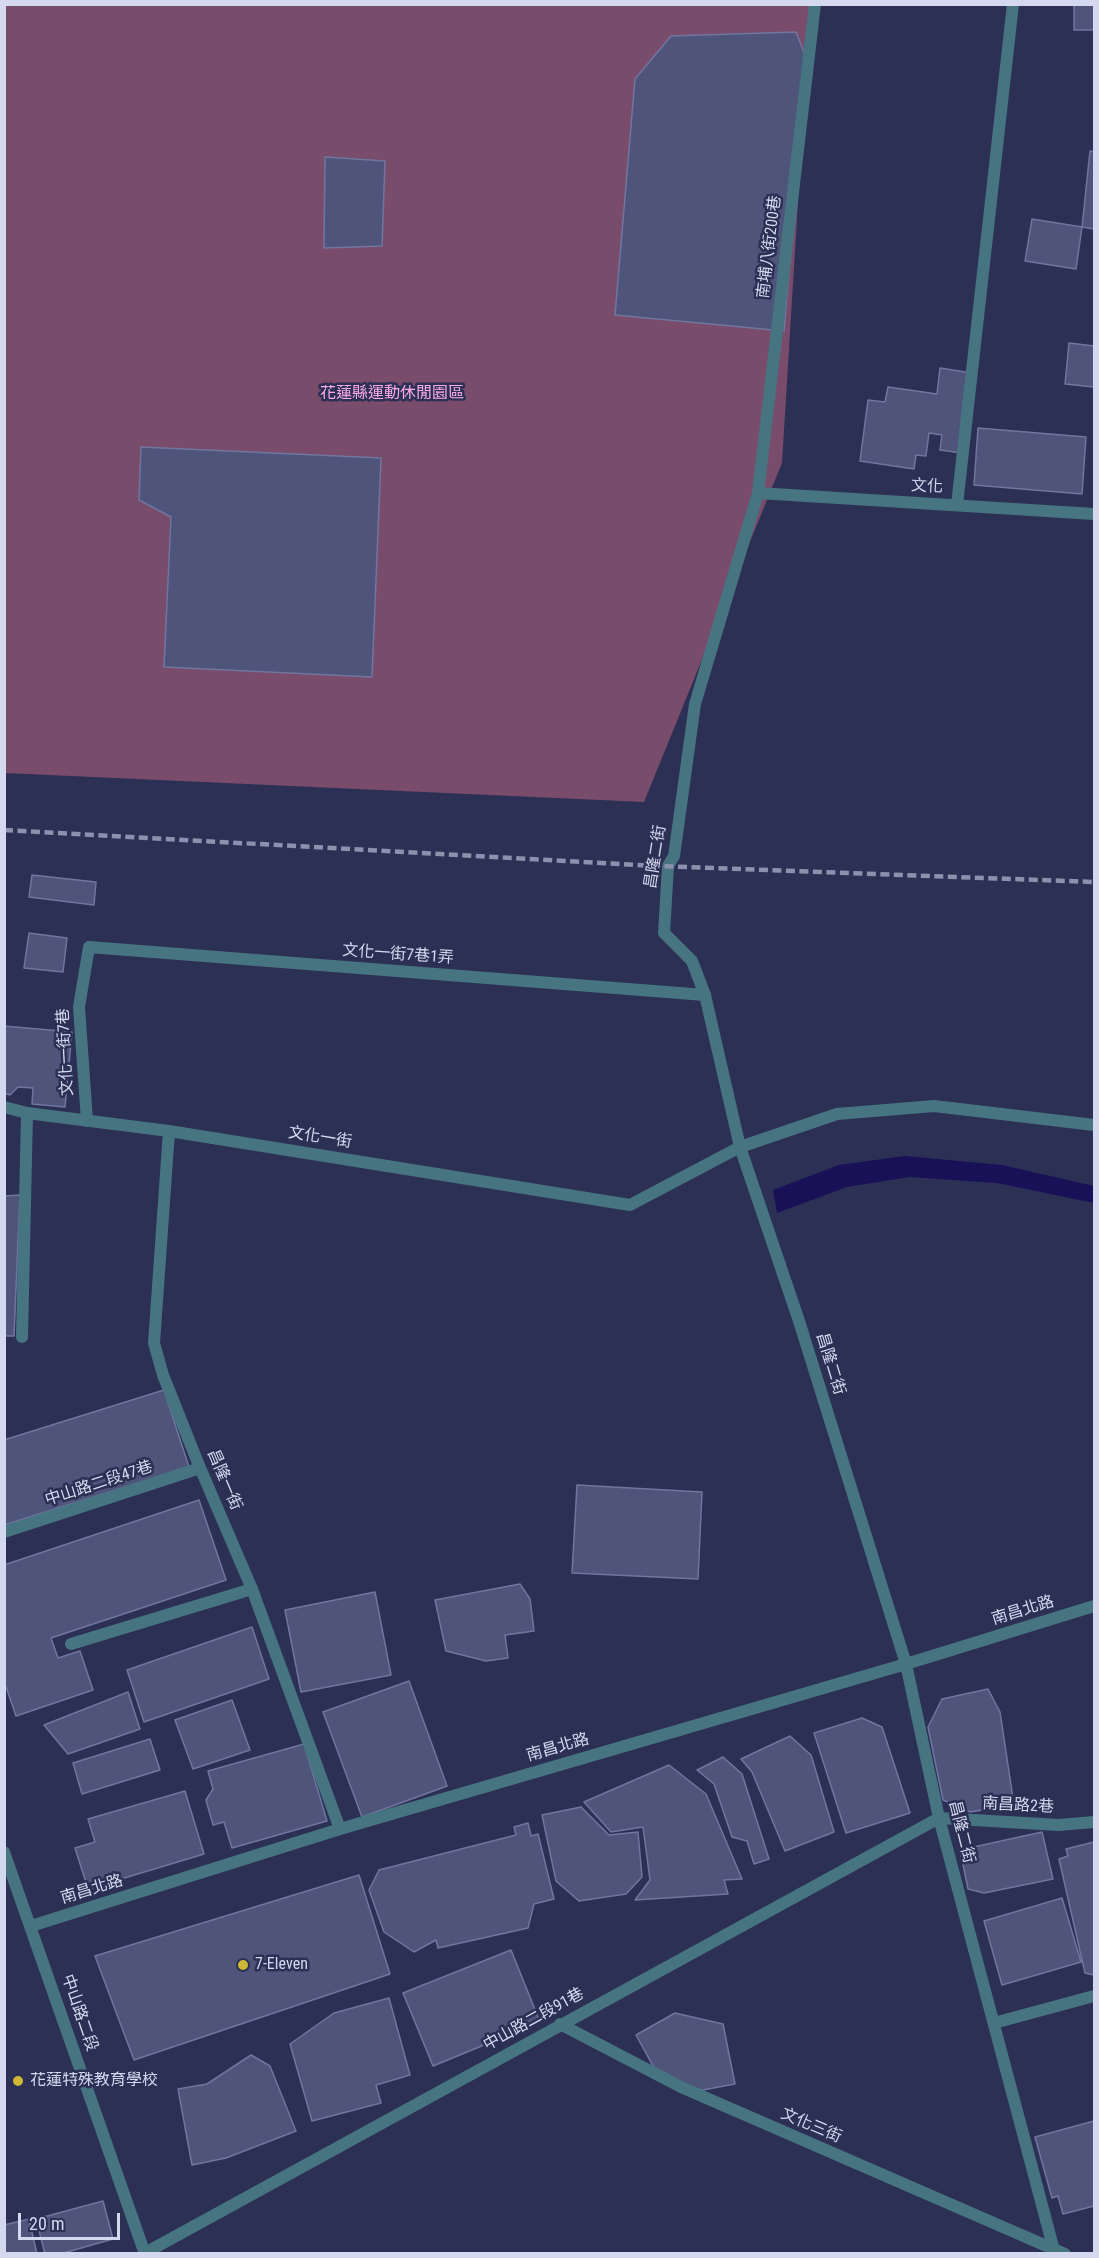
<!DOCTYPE html>
<html>
<head>
<meta charset="utf-8">
<style>
  body { margin:0 }
  #map { position:relative; width:1099px; height:2258px; overflow:hidden; background:#2c3054; font-family:"Roboto Condensed",sans-serif }
  canvas { display:block }
  .frame { position:absolute; inset:0; border:6px solid #d4d9f0; pointer-events:none }
  .scale { position:absolute; left:18px; top:2213px; width:102px; height:27px; box-sizing:border-box; border:3px solid #d4d9f0; border-top:0; padding-left:8px; font-size:18px; line-height:21px; white-space:nowrap; color:#d4d9f0; -webkit-text-stroke:4px #2c3054; paint-order:stroke }
</style>
</head>
<body>
<div id="map">
<canvas width="1099" height="2258"></canvas>
<div class="frame"></div>
<div class="scale">20 m</div>
</div>
<script>
const context = document.querySelector('canvas').getContext('2d');
context.lineJoin = 'round';
function fillPath(path, color) {
  context.fillStyle = color;
  context.fill(path, 'evenodd');
}
function poly(rows) {
  const path = new Path2D();
  for (const r of rows) {
    path.moveTo(r[0], r[1]);
    for (let i = 2; i < r.length; i += 2) path.lineTo(r[i], r[i + 1]);
  }
  return path;
}
function stroke(path, color, width, dash) {
  context.strokeStyle = color;
  context.lineWidth = width;
  context.lineCap = dash ? 'butt' : 'round';
  context.setLineDash(dash || []);
  context.stroke(path);
}
function label(font, color, halo, rows, align = 'center') {
  context.font = font + ' "Roboto Condensed","Noto Sans TC",sans-serif';
  context.lineWidth = 5;
  context.setLineDash([]);
  context.textBaseline = 'middle';
  context.strokeStyle = halo;
  context.fillStyle = color;
  for (const [text, x, y, turn = 0] of rows) {
    context.save();
    context.translate(x, y);
    context.rotate((+turn || 0) * Math.PI / 180);
    context.textAlign = isNaN(turn) ? turn : align;
    if (halo) context.strokeText(text, 0, 0);
    context.fillText(text, 0, 0);
    context.restore();
  }
}
const green = poly([
  [5,5,810,5,782,463,644,802,5,773]
]);
const water = poly([
  [905,1156,1002,1165,1094,1186,1094,1203,997,1183,909,1177,847,1187,777,1213,773,1190,839,1165]
]);
const building = poly([
  [1074,4,1094,4,1094,30,1074,30,1074,4],
  [796,32,807,60,784,331,615,315,635,79,671,36,796,32],
  [1090,151,1094,152,1094,229,1082,227,1090,151],
  [325,157,385,161,382,246,324,248,325,157],
  [1032,219,1082,227,1076,269,1025,261,1032,219],
  [1069,343,1094,346,1094,387,1065,384,1069,343],
  [940,368,972,373,962,453,940,450,942,435,929,433,926,456,916,455,914,469,860,461,868,400,885,402,888,387,937,394,940,368],
  [978,428,1086,437,1082,494,974,485,978,428],
  [141,447,381,458,372,677,164,667,171,517,139,500,141,447],
  [32,875,96,882,94,905,29,897,32,875],
  [29,933,67,938,63,972,24,968,29,933],
  [4,1026,72,1032,65,1107,32,1104,33,1088,18,1087,10,1095,4,1093,4,1026],
  [20,1195,14,1336,4,1336,4,1196,20,1195],
  [164,1390,189,1467,4,1525,4,1440,164,1390],
  [577,1485,702,1492,698,1579,572,1573,577,1485],
  [199,1500,226,1580,51,1638,58,1658,80,1651,93,1690,16,1716,4,1681,4,1565,199,1500],
  [520,1584,530,1599,534,1631,505,1635,508,1658,486,1661,446,1651,435,1600,520,1584],
  [375,1592,391,1675,301,1692,285,1610,375,1592],
  [252,1627,269,1679,144,1722,127,1670,252,1627],
  [409,1681,447,1786,362,1817,323,1712,409,1681],
  [988,1689,1000,1712,1014,1805,970,1812,943,1800,928,1727,942,1699,988,1689],
  [128,1692,140,1729,68,1754,44,1725,128,1692],
  [232,1700,250,1750,193,1769,175,1720,232,1700],
  [862,1718,882,1727,910,1813,846,1833,814,1733,862,1718],
  [790,1736,811,1755,834,1832,785,1851,752,1772,741,1759,790,1736],
  [150,1739,160,1770,82,1794,73,1763,150,1739],
  [304,1744,327,1821,232,1848,224,1822,213,1825,206,1800,213,1789,208,1771,304,1744],
  [723,1757,742,1774,769,1859,754,1864,747,1841,732,1837,714,1784,697,1770,723,1757],
  [669,1765,706,1794,742,1879,724,1880,728,1894,635,1900,650,1880,643,1827,611,1832,584,1802,669,1765],
  [185,1791,204,1854,88,1889,75,1848,95,1842,88,1819,185,1791],
  [581,1807,609,1835,638,1832,642,1877,626,1894,579,1901,556,1881,542,1815,581,1807],
  [528,1823,531,1836,538,1834,554,1899,534,1904,528,1928,438,1948,436,1940,414,1952,384,1932,369,1890,379,1870,516,1835,514,1827,528,1823],
  [1042,1832,1053,1879,984,1893,968,1889,960,1850,1042,1832],
  [1094,1842,1094,1975,1085,1973,1059,1859,1068,1856,1066,1849,1094,1842],
  [359,1875,390,1974,134,2060,95,1956,359,1875],
  [1062,1898,1081,1962,1002,1985,984,1921,1062,1898],
  [511,1950,540,2022,433,2066,403,1993,511,1950],
  [389,1998,410,2075,376,2085,381,2103,312,2121,290,2044,334,2013,389,1998],
  [675,2013,723,2024,735,2084,692,2092,658,2075,636,2035,675,2013],
  [251,2055,270,2066,296,2131,226,2158,192,2165,178,2089,207,2084,251,2055],
  [1094,2121,1094,2206,1063,2214,1058,2196,1052,2198,1035,2137,1094,2121],
  [103,2201,113,2239,60,2254,45,2254,36,2219,103,2201],
  [29,2219,37,2254,4,2254,4,2225,29,2219]
]);
const service = poly([
  [957,505,1013,4],
  [87,1121,79,1007,89,947,705,995],
  [22,1337,27,1113],
  [4,1532,197,1469,198,1463],
  [71,1644,252,1589],
  [939,1818,1059,1825,1094,1822]
]);
const minor = poly([
  [815,4,758,493,695,704,674,856,668,866,664,933,692,961,705,995,740,1147,799,1321,906,1664,939,1818,1055,2254],
  [758,493,1094,514],
  [4,1107,27,1113,169,1131,630,1205,740,1147,837,1114,934,1106,1094,1125],
  [169,1131,154,1343,163,1375,198,1463,252,1589,340,1829],
  [31,1926,340,1829,906,1664,1094,1606],
  [994,2023,1094,1996],
  [560,2024,681,2087,1065,2254],
  [145,2253,939,1818]
]);
const tertiary = poly([
  [4,1852,145,2254]
]);
const rail = poly([
  [4,830,657,866,1094,882]
]);
const markers = [
  [243,1965,6,"#d1b736"],
  [18,2081,6,"#d1b736"]
];
const streetNames = [
  ["南埔八街200巷",770,247,-83],
  ["文化",927,487,3],
  ["昌隆二街",656,857,-81],
  ["文化一街7巷1弄",398,955,4],
  ["文化一街7巷",66,1052,-93],
  ["文化一街",320,1138,9],
  ["昌隆二街",830,1364,73],
  ["昌隆一街",224,1480,67],
  ["中山路二段47巷",99,1484,-18],
  ["南昌北路",1023,1611,-17],
  ["南昌北路",558,1748,-16],
  ["南昌路2巷",1018,1806,3],
  ["昌隆二街",961,1832,76],
  ["南昌北路",92,1890,-17],
  ["中山路二段",79,2013,71],
  ["中山路二段91巷",534,2020,-29],
  ["文化三街",811,2126,23]
];
const parkNames = [
  ["花蓮縣運動休閒園區",392,394]
];
const poiNames = [
  ["7-Eleven",255,1965],
  ["花蓮特殊教育學校",30,2081]
];
fillPath(green, '#794c6c');
fillPath(water, '#181157');
fillPath(building, '#4f547b');
stroke(building, '#7076a0', 1.5);
stroke(service, '#477481', 12);
stroke(minor, '#477481', 12);
stroke(tertiary, '#477481', 12);
stroke(rail, '#8d91ae', 4.5, [9, 4.5]);
for (const [x, y, r, color] of markers) {
  const dot = new Path2D();
  dot.arc(x, y, r, 0, 2 * Math.PI);
  context.fillStyle = color;
  context.fill(dot);
  stroke(dot, '#2c3054', 2);
}
label('16px', '#d4d9f0', '#2c3054', streetNames);
label('16px', '#fcabe5', '#2c3054', parkNames);
label('16px', '#d4d9f0', '#2c3054', poiNames, 'left');
</script>
</body>
</html>
